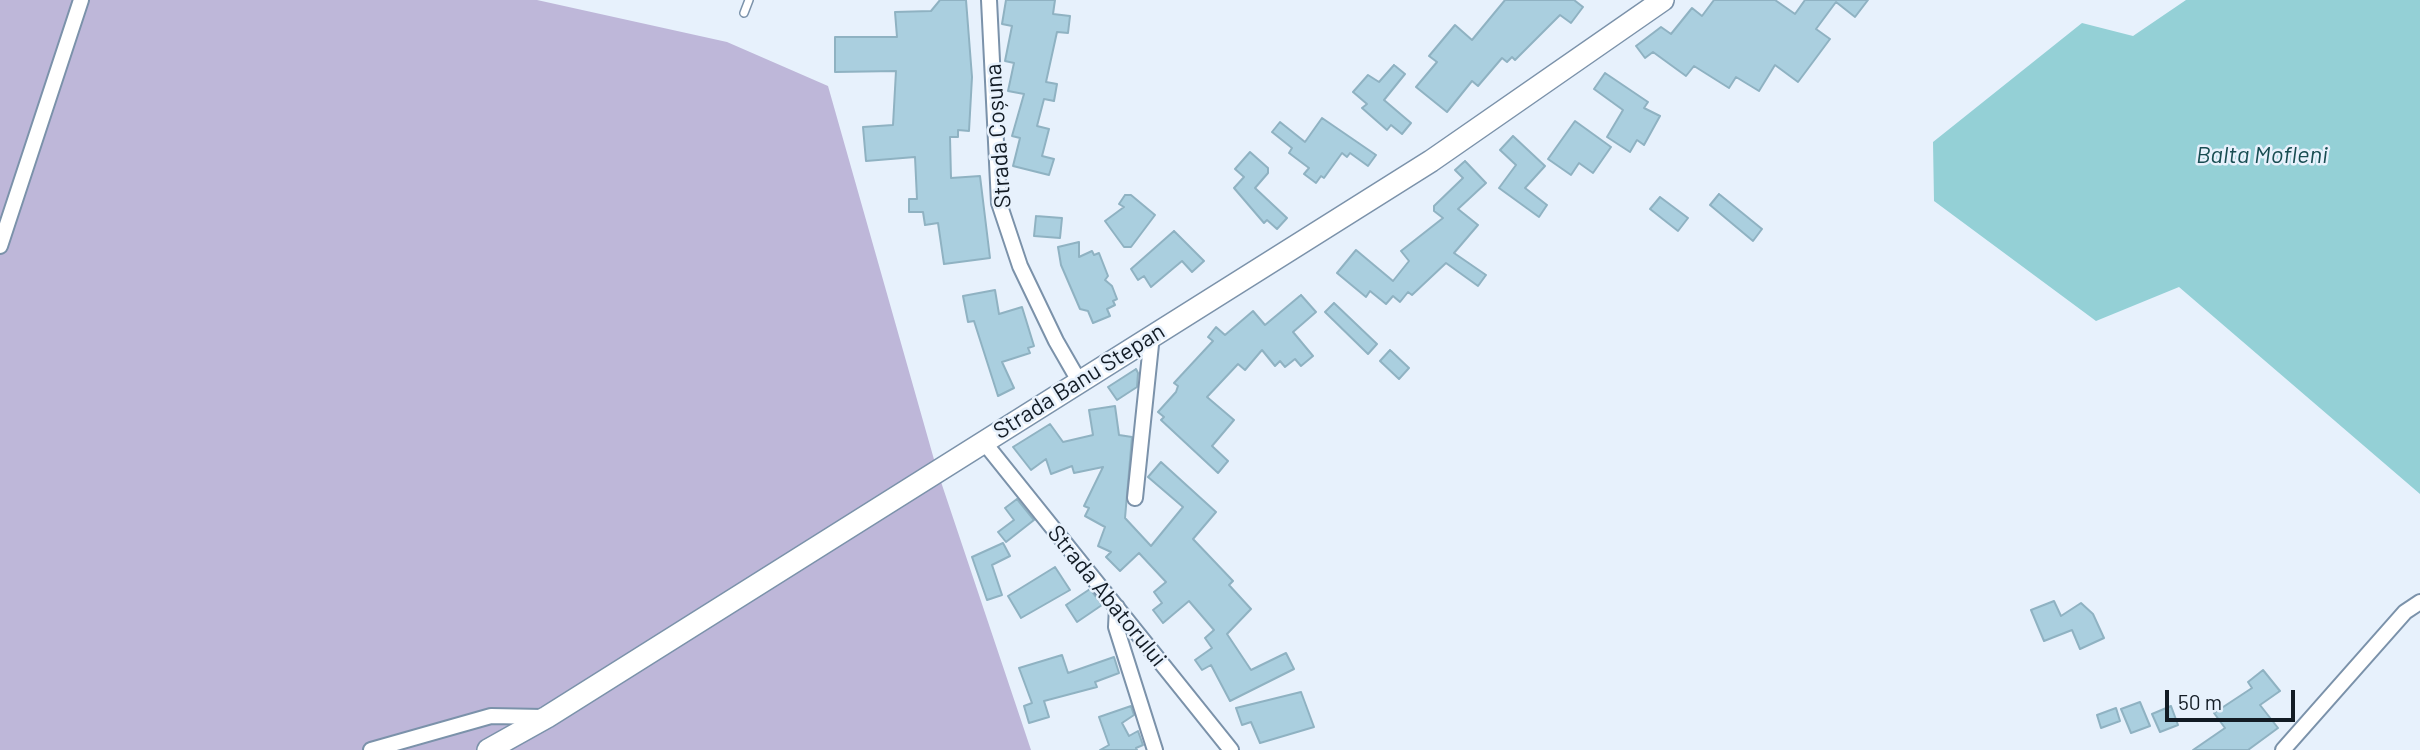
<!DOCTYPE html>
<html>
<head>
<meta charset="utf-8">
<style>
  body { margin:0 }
  #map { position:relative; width:2420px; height:750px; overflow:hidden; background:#e7f1fc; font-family:Barlow,sans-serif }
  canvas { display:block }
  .scale { position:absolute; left:2165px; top:690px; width:130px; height:32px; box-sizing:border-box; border:4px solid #121b24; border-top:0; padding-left:9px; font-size:21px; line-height:24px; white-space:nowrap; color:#121b24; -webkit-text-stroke:5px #e7f1fc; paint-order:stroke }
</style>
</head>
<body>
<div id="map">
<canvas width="2420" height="750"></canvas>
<div class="scale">50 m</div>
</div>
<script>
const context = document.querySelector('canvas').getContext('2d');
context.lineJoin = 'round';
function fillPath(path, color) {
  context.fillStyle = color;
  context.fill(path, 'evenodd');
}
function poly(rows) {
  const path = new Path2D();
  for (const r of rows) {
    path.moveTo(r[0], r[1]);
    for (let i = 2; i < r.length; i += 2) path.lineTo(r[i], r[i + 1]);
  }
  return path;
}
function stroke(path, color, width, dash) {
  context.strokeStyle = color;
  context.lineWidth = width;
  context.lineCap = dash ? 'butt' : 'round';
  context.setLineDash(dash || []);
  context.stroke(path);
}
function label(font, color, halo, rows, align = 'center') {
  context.font = font + ' Barlow,sans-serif';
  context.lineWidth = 5;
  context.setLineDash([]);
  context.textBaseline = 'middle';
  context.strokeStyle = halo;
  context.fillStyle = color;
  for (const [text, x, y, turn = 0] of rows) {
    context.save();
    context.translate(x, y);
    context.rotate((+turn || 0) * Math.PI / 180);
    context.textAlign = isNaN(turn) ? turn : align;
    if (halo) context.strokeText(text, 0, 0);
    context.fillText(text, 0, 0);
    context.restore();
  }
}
const green = poly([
  [0,0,537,0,727,42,828,86,937,470,1031,750,0,750]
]);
const water = poly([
  [2186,0,2420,0,2420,494,2179,287,2096,321,1934,201,1933,142,2082,23,2133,36]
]);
const building = poly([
  [940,0,966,0,972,77,969,131,958,130,958,137,950,137,951,178,980,176,990,258,944,264,938,223,925,225,923,212,909,212,909,199,917,199,915,157,866,161,863,127,893,125,896,71,835,72,835,37,897,37,895,12,931,11,940,0],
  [1006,0,1055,0,1053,14,1070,16,1068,33,1057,32,1046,82,1057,84,1054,101,1044,99,1037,126,1049,129,1042,156,1054,159,1049,175,1013,166,1020,138,1012,136,1024,94,1008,91,1014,63,1005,61,1012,26,1002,24,1006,0],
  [1505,0,1574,0,1583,7,1571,23,1560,15,1515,60,1512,57,1507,62,1502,58,1478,86,1472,81,1447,112,1416,87,1437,62,1429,56,1455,25,1472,40,1505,0],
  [1714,0,1775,0,1795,14,1805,0,1868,0,1855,17,1836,2,1816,29,1830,39,1798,82,1775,65,1759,91,1736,77,1729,88,1694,66,1686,76,1653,52,1645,58,1636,46,1661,27,1671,34,1692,8,1702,16,1714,0],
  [1394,65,1405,74,1384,100,1411,123,1402,134,1391,125,1387,130,1362,108,1367,104,1353,92,1368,75,1379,82,1394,65],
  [1605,73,1648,102,1644,108,1660,116,1644,145,1637,140,1630,152,1607,137,1623,110,1594,89,1605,73],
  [1322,118,1376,155,1368,166,1350,153,1347,157,1342,153,1324,178,1321,176,1316,183,1304,174,1309,168,1289,153,1292,148,1272,132,1280,122,1305,142,1322,118],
  [1575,121,1611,147,1593,173,1579,163,1571,175,1548,159,1575,121],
  [1513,136,1545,166,1525,188,1547,205,1539,217,1499,188,1516,165,1500,150,1513,136],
  [1250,152,1268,168,1268,173,1255,188,1287,218,1277,229,1267,220,1264,223,1234,188,1244,177,1235,169,1250,152],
  [1465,161,1486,183,1458,209,1478,225,1454,253,1486,275,1478,286,1446,263,1412,295,1408,292,1400,302,1393,296,1386,304,1370,291,1366,297,1337,273,1356,250,1393,281,1409,261,1401,251,1443,218,1434,211,1434,206,1463,178,1455,170,1465,161],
  [1719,194,1762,229,1753,241,1710,205,1719,194],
  [1125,195,1131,195,1155,215,1131,247,1124,247,1105,221,1124,207,1119,204,1125,195],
  [1660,197,1688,218,1678,231,1650,209,1660,197],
  [1036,216,1062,218,1060,238,1034,236,1036,216],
  [1174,231,1204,261,1192,272,1182,261,1151,287,1144,276,1138,280,1131,269,1174,231],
  [1079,242,1079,257,1092,251,1094,255,1099,253,1108,276,1105,280,1112,286,1117,299,1113,301,1115,305,1107,309,1110,316,1093,323,1088,311,1080,309,1061,265,1058,247,1079,242],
  [995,290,999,314,1022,307,1034,346,1028,348,1030,353,1002,362,1014,388,998,396,974,321,968,322,963,296,995,290],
  [1301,295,1316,312,1293,332,1313,356,1301,366,1295,359,1285,367,1280,361,1275,366,1262,350,1245,370,1238,364,1207,397,1234,420,1212,446,1228,461,1218,473,1161,420,1164,417,1158,412,1176,392,1178,386,1174,383,1213,341,1208,337,1216,327,1225,335,1253,311,1265,325,1301,295],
  [1334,303,1377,344,1368,354,1325,312,1334,303],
  [1390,350,1409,368,1399,379,1380,361,1390,350],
  [1136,369,1138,373,1137,387,1117,400,1108,387,1136,369],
  [1115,406,1119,435,1132,437,1125,518,1151,546,1183,507,1148,477,1161,462,1216,512,1193,539,1233,581,1229,585,1251,609,1227,634,1251,670,1286,653,1294,669,1230,701,1211,665,1202,670,1195,660,1212,648,1205,638,1214,630,1189,601,1163,623,1153,610,1162,603,1154,592,1166,582,1139,553,1120,571,1106,557,1111,552,1098,546,1105,527,1085,516,1089,508,1084,506,1103,467,1074,473,1072,466,1051,474,1046,459,1031,470,1013,447,1050,424,1063,442,1093,435,1089,410,1115,406],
  [1017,499,1034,520,1006,542,998,532,1014,520,1005,508,1017,499],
  [1003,543,1010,556,992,565,1002,595,987,600,972,557,1003,543],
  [1055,567,1070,590,1021,618,1008,596,1055,567],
  [1090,589,1102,605,1077,622,1066,605,1090,589],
  [2054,601,2061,616,2081,603,2093,614,2104,638,2080,649,2072,630,2044,641,2031,610,2054,601],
  [1062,655,1068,673,1114,657,1119,673,1095,682,1097,687,1044,701,1049,717,1029,723,1024,706,1032,703,1019,668,1062,655],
  [2263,670,2280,691,2260,705,2278,728,2248,750,2193,750,2225,728,2214,713,2252,688,2248,682,2263,670],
  [1301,692,1314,727,1260,743,1251,722,1242,725,1236,708,1301,692],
  [2140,702,2150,726,2131,733,2121,709,2140,702],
  [1131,706,1134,715,1122,723,1129,736,1138,731,1143,745,1136,748,1137,750,1100,750,1109,745,1099,717,1131,706],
  [2171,706,2178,725,2160,732,2152,714,2171,706],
  [2116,708,2120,721,2101,728,2097,715,2116,708]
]);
const service = poly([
  [744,13,749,0]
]);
const minor = poly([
  [989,0,999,203,1020,266,1056,341,1079,381],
  [0,246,81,0],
  [983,441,1231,750],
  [1135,498,1152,335],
  [1117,607,1116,627,1155,750],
  [371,750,491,716,543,717],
  [2283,750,2405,612,2420,602]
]);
const secondary = poly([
  [488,750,547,717,1431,161,1663,0]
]);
const streetNames = [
  ["Strada Coșuna",998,136,-94],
  ["Strada Banu Stepan",1079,381,-32],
  ["Strada Abatorului",1107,596,51]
];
const waterNames = [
  ["Balta Mofleni",2262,155]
];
fillPath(green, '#beb7d9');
fillPath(water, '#94d0d6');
fillPath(building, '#aacfdf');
stroke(building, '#8fb2c2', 2);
stroke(service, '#7b92aa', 10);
stroke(minor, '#7b92aa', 18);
stroke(secondary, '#7b92aa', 24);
stroke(service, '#fff', 7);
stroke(minor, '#fff', 14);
stroke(secondary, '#fff', 21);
label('23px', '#121b24', '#e7f1fc', streetNames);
label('italic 24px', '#184d52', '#e7f1fc', waterNames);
</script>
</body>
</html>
